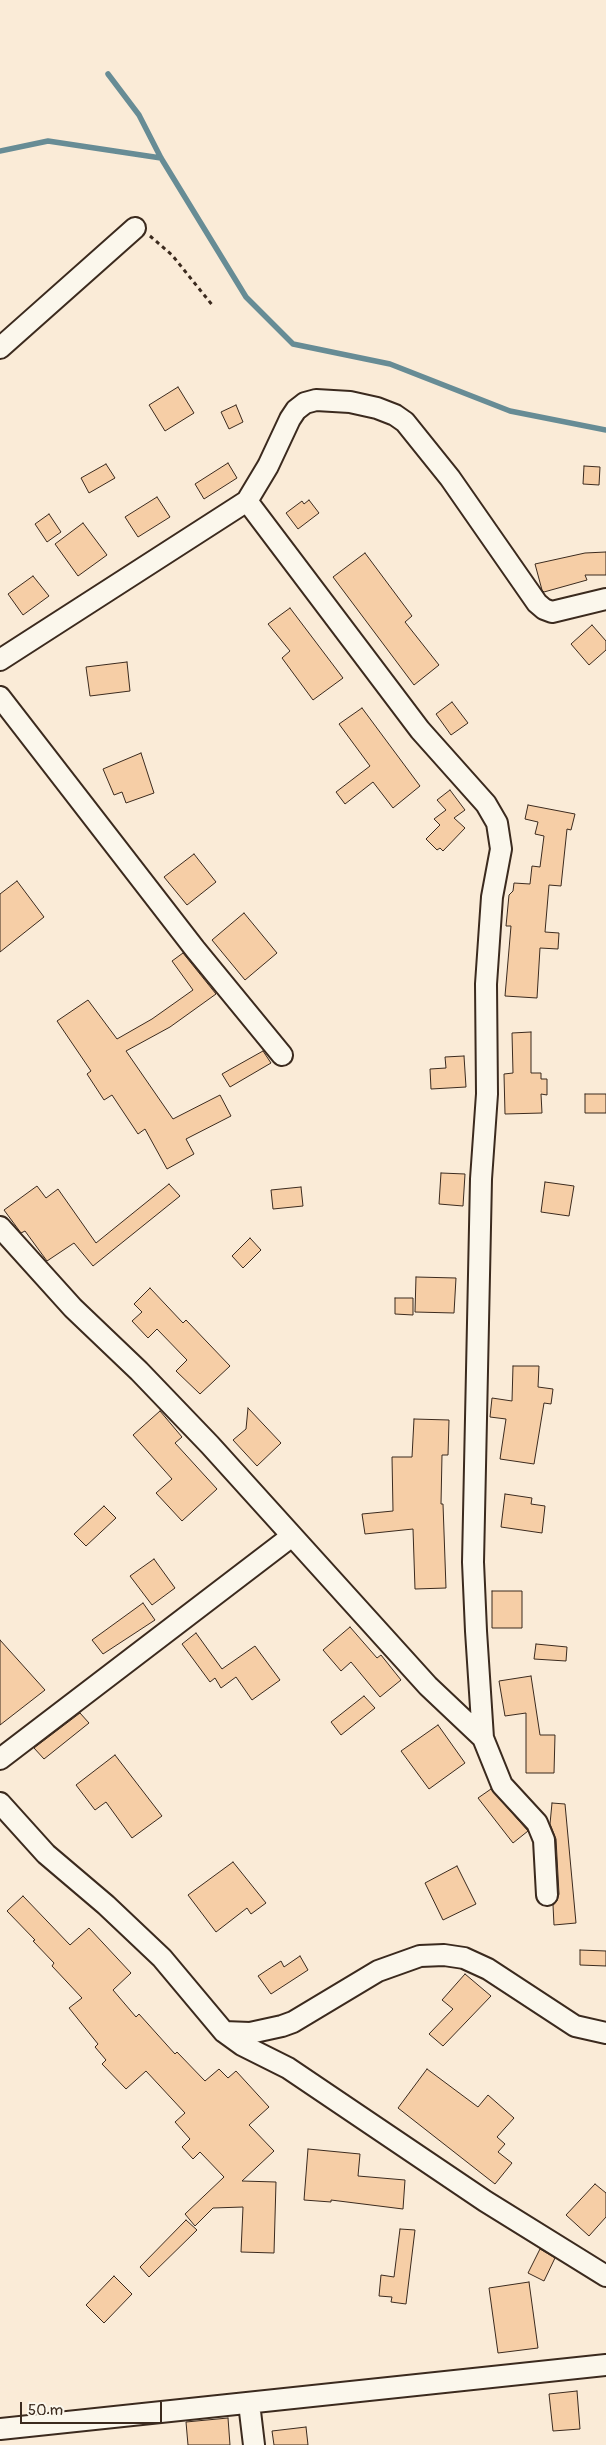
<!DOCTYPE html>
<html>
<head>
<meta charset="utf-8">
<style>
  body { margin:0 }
  #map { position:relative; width:606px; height:2445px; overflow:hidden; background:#faebd7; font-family:Pangolin,sans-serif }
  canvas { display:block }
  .scale { position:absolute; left:20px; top:2402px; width:142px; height:22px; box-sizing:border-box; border:2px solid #3b2a1e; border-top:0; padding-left:6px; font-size:15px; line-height:18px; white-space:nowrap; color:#3b2a1e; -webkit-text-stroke:4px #fbf7ec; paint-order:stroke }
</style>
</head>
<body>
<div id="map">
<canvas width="606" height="2445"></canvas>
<div class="scale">50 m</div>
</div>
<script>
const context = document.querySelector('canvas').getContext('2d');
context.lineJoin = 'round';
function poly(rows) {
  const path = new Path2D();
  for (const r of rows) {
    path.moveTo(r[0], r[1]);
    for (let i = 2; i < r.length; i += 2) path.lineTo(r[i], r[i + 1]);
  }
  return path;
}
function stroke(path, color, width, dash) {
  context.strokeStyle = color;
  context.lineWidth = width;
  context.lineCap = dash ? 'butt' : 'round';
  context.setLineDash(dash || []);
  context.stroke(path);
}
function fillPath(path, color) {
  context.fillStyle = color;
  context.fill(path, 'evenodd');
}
const stream = poly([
  [108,74,139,115,161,158,246,297,293,344,390,364,510,411,606,430],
  [0,151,48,141,161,158]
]);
const building = poly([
  [178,387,194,413,165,431,149,405,178,387],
  [236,405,243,422,229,429,221,412,236,405],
  [228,463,237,478,204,499,195,484,228,463],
  [106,464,115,478,89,493,81,478,106,464],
  [584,466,600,467,599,485,583,484,584,466],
  [157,497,170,517,138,537,125,517,157,497],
  [309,500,319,513,298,529,286,513,302,501,304,504,309,500],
  [49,514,61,532,47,542,35,524,49,514],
  [83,523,107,555,78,576,55,544,83,523],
  [606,552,606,575,585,575,587,580,544,592,542,590,535,564,585,553,606,552],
  [365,553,412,616,405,622,439,665,414,685,333,577,365,553],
  [33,576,49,596,23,615,8,594,33,576],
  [290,608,343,678,313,700,282,658,290,651,268,624,290,608],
  [592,625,606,641,606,650,589,665,571,644,592,625],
  [127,662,130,691,90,696,86,667,127,662],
  [452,702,468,723,451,735,436,714,452,702],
  [362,708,420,786,393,808,373,782,345,804,336,792,370,766,339,724,362,708],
  [141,753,154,793,126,803,122,792,114,795,103,769,141,753],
  [450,790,465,810,454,818,465,828,443,851,440,848,437,850,426,839,440,825,434,819,446,810,437,800,450,790],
  [528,805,575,814,571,830,567,829,561,886,549,885,545,932,559,933,558,949,540,948,537,998,505,996,511,926,506,926,509,895,513,891,514,883,530,884,532,866,540,867,544,836,535,834,538,822,525,819,528,805],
  [194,854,216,882,187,905,164,877,194,854],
  [17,881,44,917,0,952,0,894,17,881],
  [244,913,277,953,245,980,212,940,244,913],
  [183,953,216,994,170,1027,126,1051,173,1119,220,1095,231,1116,186,1139,194,1154,167,1169,145,1129,138,1134,112,1095,104,1100,87,1074,91,1071,57,1021,88,1000,117,1039,152,1019,193,990,172,961,183,953],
  [531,1032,531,1073,541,1073,541,1079,547,1079,547,1095,541,1094,542,1113,505,1114,504,1074,513,1073,512,1033,531,1032],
  [263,1051,271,1063,230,1087,222,1074,263,1051],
  [464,1056,466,1087,431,1089,430,1069,446,1068,445,1057,464,1056],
  [585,1094,606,1094,606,1113,585,1113,585,1094],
  [441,1173,465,1174,463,1206,439,1204,441,1173],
  [545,1182,574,1186,569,1216,541,1212,545,1182],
  [169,1184,180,1196,93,1266,74,1243,47,1261,25,1231,21,1233,4,1210,37,1186,46,1198,58,1189,96,1243,169,1184],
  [301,1187,303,1206,273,1209,271,1190,301,1187],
  [250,1238,261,1250,243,1268,232,1256,250,1238],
  [416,1277,456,1278,454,1313,415,1312,416,1277],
  [150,1288,183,1323,186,1320,230,1366,200,1394,176,1371,187,1360,157,1329,148,1338,132,1321,142,1312,134,1304,150,1288],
  [395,1298,413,1298,413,1315,395,1314,395,1298],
  [513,1366,539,1366,538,1387,553,1389,551,1404,544,1403,534,1464,500,1459,506,1419,490,1417,492,1398,512,1401,513,1366],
  [248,1408,281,1443,257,1466,233,1440,246,1429,248,1408],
  [160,1411,182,1437,175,1443,217,1489,182,1521,156,1493,172,1479,133,1435,160,1411],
  [414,1419,449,1420,448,1455,442,1455,441,1504,443,1504,446,1588,415,1589,413,1529,365,1534,362,1514,393,1511,392,1457,412,1457,414,1419],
  [505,1494,532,1498,531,1504,545,1506,542,1533,501,1527,505,1494],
  [104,1506,116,1518,86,1546,74,1534,104,1506],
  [154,1559,175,1588,152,1605,130,1576,154,1559],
  [492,1591,522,1591,522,1628,492,1628,492,1591],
  [143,1603,155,1620,103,1654,92,1640,143,1603],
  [350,1627,377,1658,381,1655,401,1680,380,1697,351,1662,341,1671,323,1650,350,1627],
  [196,1633,222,1669,255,1646,280,1680,252,1700,236,1677,221,1688,215,1678,210,1682,182,1644,196,1633],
  [0,1640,45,1690,0,1725,0,1640],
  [536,1644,567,1647,566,1661,534,1659,536,1644],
  [531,1676,540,1735,555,1735,554,1773,526,1773,526,1713,505,1716,499,1681,531,1676],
  [364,1696,375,1708,341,1735,331,1722,364,1696],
  [80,1713,89,1723,44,1759,34,1748,80,1713],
  [438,1725,465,1763,429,1789,401,1751,438,1725],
  [115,1755,162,1816,132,1838,106,1802,95,1810,76,1785,115,1755],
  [491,1789,528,1831,513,1843,478,1798,491,1789],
  [552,1803,565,1804,576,1923,554,1925,553,1905,557,1901,559,1894,556,1839,550,1824,552,1803],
  [233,1862,266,1903,251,1914,247,1908,216,1932,188,1895,233,1862],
  [457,1866,476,1904,443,1920,425,1883,457,1866],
  [23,1896,70,1945,89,1928,131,1973,113,1990,136,2017,139,2014,175,2054,177,2052,205,2081,219,2069,228,2078,236,2071,269,2107,249,2125,274,2151,242,2181,276,2182,274,2253,241,2252,243,2207,213,2208,195,2226,185,2214,224,2177,200,2152,193,2159,182,2147,190,2139,175,2122,185,2113,146,2071,126,2089,102,2064,106,2060,95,2047,98,2044,69,2008,82,1998,52,1966,54,1963,33,1941,35,1940,7,1911,23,1896],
  [580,1950,606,1951,606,1966,580,1965,580,1950],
  [300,1956,308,1970,271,1994,258,1976,281,1961,284,1967,300,1956],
  [465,1974,491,1996,443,2046,429,2034,453,2009,442,2000,465,1974],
  [427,2069,478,2107,488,2095,514,2118,497,2137,505,2144,498,2152,512,2163,495,2184,398,2108,427,2069],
  [308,2149,360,2154,358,2176,405,2180,403,2209,331,2200,331,2202,304,2200,308,2149],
  [595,2184,606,2193,606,2217,589,2236,566,2215,595,2184],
  [186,2220,197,2230,149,2277,140,2267,186,2220],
  [400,2229,415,2230,406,2304,391,2302,392,2297,379,2296,381,2275,394,2277,400,2229],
  [540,2249,555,2258,544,2281,528,2273,540,2249],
  [114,2276,132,2294,104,2323,86,2305,114,2276],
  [529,2282,538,2348,498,2353,489,2288,529,2282],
  [577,2391,580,2429,553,2431,549,2394,577,2391],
  [228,2418,230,2445,188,2445,186,2422,228,2418],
  [306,2427,308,2445,274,2445,272,2431,306,2427]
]);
const path = poly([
  [150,236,172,255,213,306]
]);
const street = poly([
  [0,348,135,228],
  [247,501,420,730,486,804,497,823,501,849,492,897,486,984,487,1094,481,1179,473,1562,476,1631,483,1738,502,1785,537,1823,544,1840,547,1895],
  [0,660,247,501,268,466,290,419,296,410,305,403,316,400,350,402,377,408,395,415,405,422,450,478,537,603,544,609,552,612,606,599],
  [0,697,195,949,282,1055],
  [0,1227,73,1308,139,1371,210,1445,428,1686,483,1738],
  [0,1759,292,1536],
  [0,1803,46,1854,106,1905,162,1958,224,2032,242,2045,288,2068,485,2201,606,2276],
  [224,2032,250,2033,282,2026,293,2022,378,1971,420,1956,444,1955,464,1958,488,1969,575,2026,606,2033],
  [249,2403,254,2445],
  [0,2429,606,2365]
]);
stroke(stream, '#678c95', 5.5);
fillPath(building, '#f6cea6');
stroke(building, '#3b2a1e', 1);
stroke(street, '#3b2a1e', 24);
stroke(path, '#3b2a1e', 3, [4, 4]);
stroke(street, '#fbf7ec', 20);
</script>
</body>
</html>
